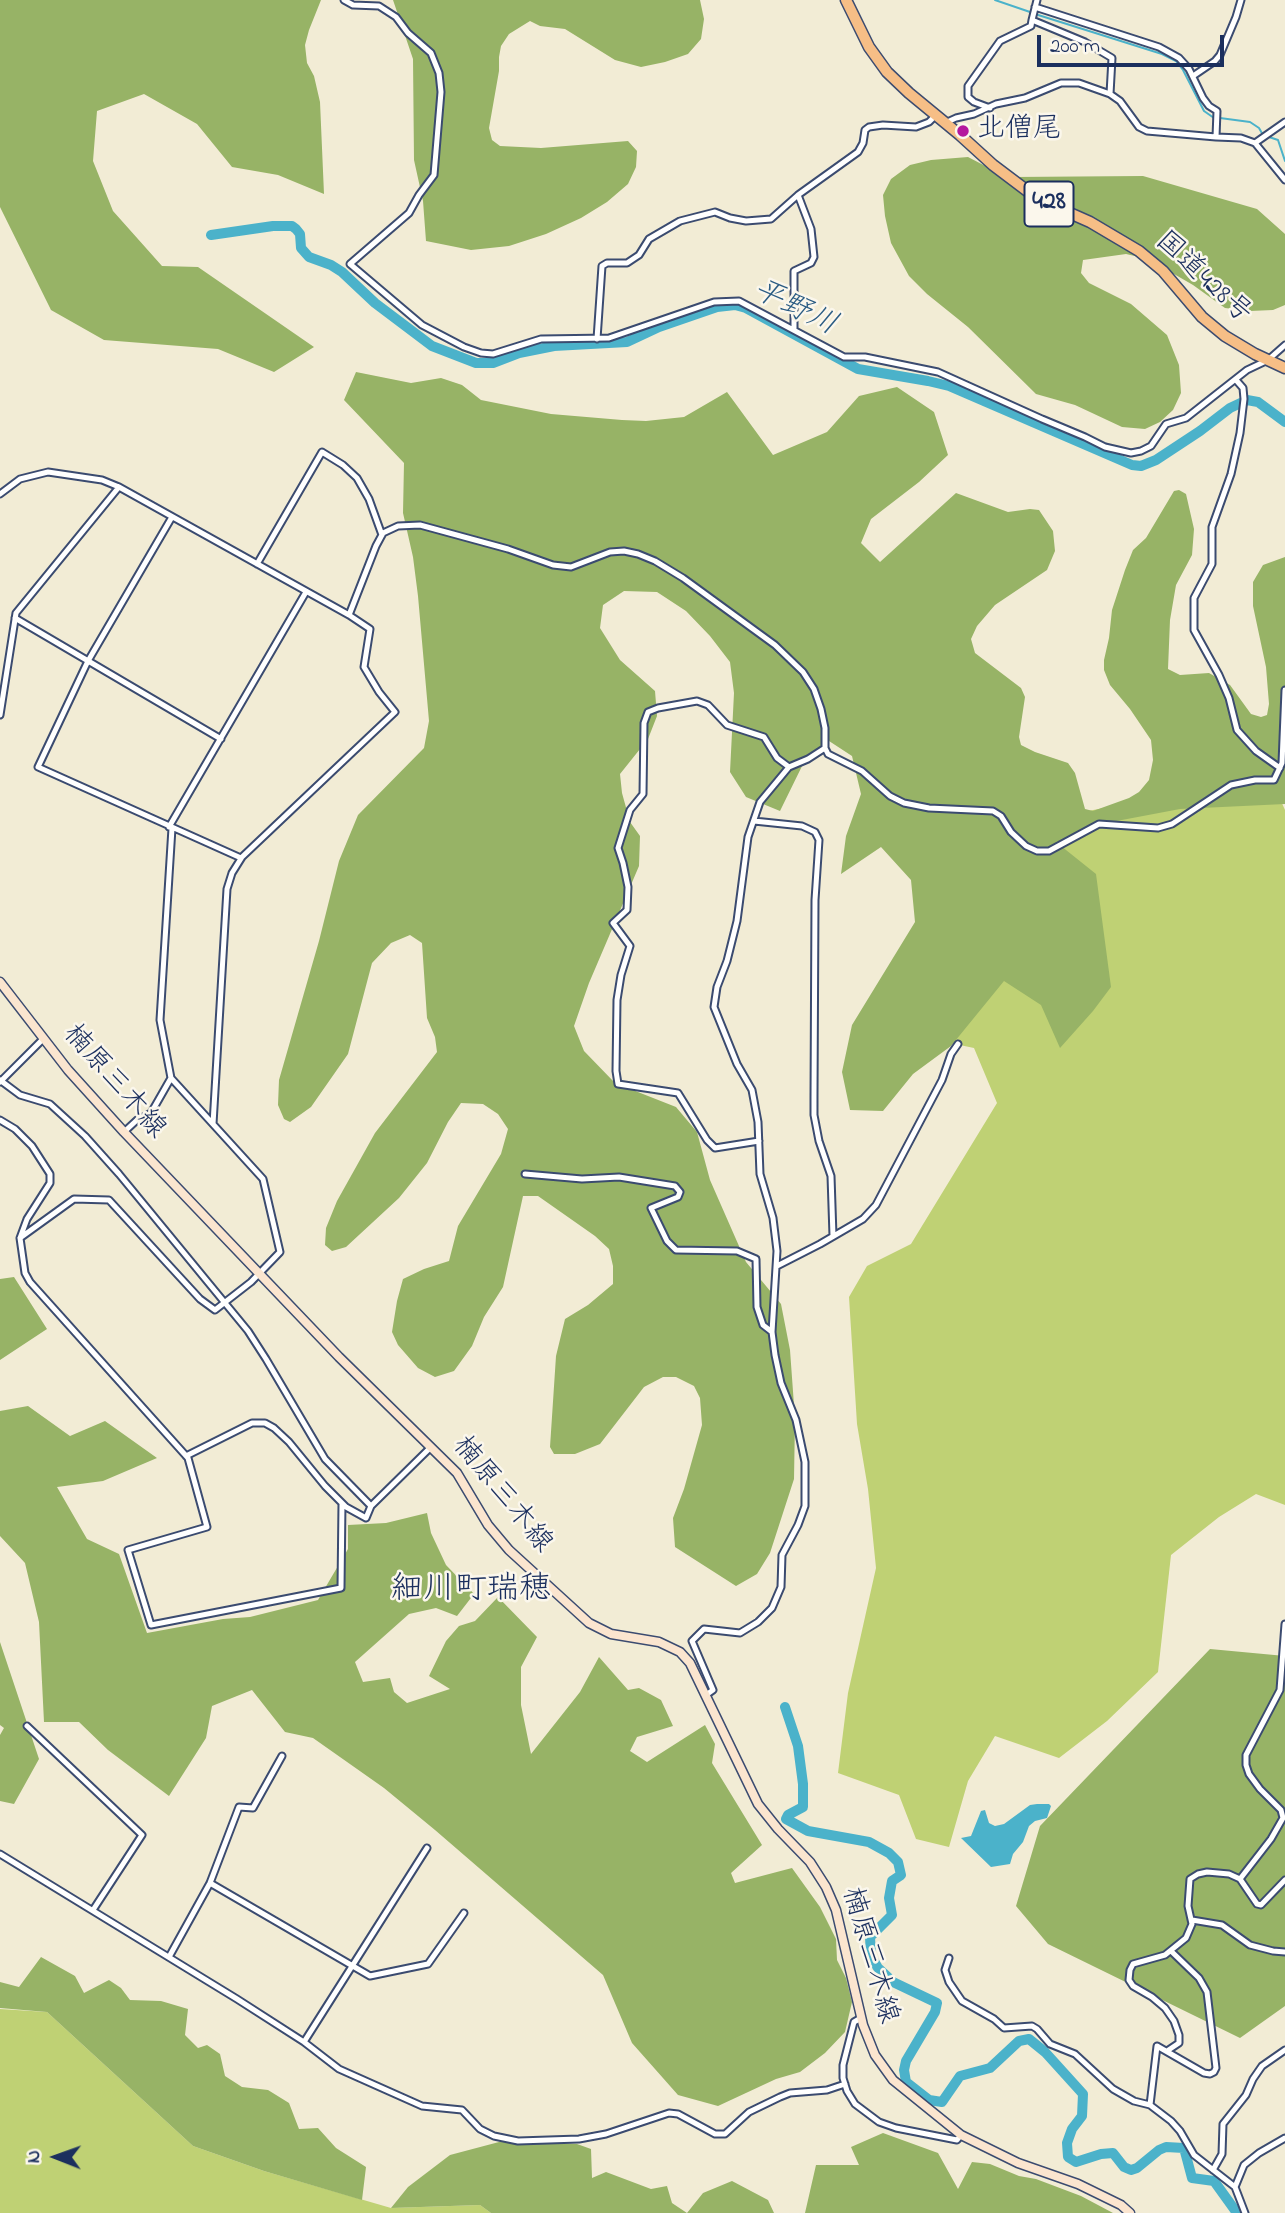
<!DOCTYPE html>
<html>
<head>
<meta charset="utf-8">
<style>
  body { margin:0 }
  #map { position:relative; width:1285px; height:2213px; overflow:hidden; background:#f2ecd5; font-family:"Indie Flower",sans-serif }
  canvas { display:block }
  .north { position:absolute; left:21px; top:2122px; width:70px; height:70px; -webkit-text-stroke:5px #fbf7ec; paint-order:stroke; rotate:271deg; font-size:19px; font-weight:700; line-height:28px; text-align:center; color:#1b2f5e }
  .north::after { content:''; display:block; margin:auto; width:24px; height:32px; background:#1b2f5e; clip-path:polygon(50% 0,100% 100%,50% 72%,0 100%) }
  .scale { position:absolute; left:1037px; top:35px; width:187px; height:32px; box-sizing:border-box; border:4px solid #1b2f5e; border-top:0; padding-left:9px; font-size:21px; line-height:24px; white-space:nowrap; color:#1b2f5e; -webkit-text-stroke:5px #fbf7ec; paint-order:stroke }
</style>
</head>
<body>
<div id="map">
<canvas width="1285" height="2213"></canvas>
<div class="north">N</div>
<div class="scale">200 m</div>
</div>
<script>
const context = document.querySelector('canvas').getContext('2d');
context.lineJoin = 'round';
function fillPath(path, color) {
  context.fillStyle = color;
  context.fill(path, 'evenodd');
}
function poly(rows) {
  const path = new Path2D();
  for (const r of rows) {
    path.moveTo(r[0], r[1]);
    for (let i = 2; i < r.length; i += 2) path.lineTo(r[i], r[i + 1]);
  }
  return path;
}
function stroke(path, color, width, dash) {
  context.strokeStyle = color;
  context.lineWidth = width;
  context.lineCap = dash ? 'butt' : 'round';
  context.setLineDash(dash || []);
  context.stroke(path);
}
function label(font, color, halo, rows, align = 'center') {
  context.font = font + ' "Indie Flower","Klee One",sans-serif';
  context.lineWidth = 5;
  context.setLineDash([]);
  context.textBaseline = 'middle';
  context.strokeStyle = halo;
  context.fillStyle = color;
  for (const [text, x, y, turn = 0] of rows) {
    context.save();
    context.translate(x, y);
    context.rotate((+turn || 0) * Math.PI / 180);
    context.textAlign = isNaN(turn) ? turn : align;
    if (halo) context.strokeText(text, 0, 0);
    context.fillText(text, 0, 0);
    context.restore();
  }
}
const green = poly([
  [1272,781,1285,810,1285,1505,1256,1494,1219,1517,1171,1555,1158,1672,1107,1721,1059,1758,995,1736,968,1781,949,1847,916,1839,899,1795,838,1773,848,1693,876,1568,868,1489,857,1424,849,1297,867,1266,911,1244,997,1103,974,1048,931,1039,1051,818,1162,797],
  [0,2009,47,2012,193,2146,264,2171,391,2208,480,2205,491,2213,0,2213]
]);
const forest = poly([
  [0,0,321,0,309,30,305,45,307,63,314,76,320,102,324,194,278,175,232,167,197,124,144,94,97,111,93,161,113,211,162,266,198,267,314,347,274,372,218,349,104,340,51,310,0,207],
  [393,0,700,0,704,19,701,39,688,54,665,62,641,67,615,60,565,29,540,26,530,21,509,34,501,46,499,57,499,71,489,128,492,140,500,146,541,148,628,141,637,151,636,167,628,184,607,202,581,218,546,234,509,246,471,250,426,241,423,201,414,160,413,59],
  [968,157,993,170,1013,177,1143,176,1257,209,1285,234,1285,305,1273,310,1250,311,1225,308,1193,285,1148,259,1126,254,1083,260,1081,273,1089,283,1131,304,1167,335,1179,365,1181,393,1173,410,1160,422,1145,429,1122,427,1075,405,1036,394,968,327,927,294,909,276,891,243,885,216,883,195,891,179,910,165,931,160],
  [356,372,411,383,441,378,462,385,481,400,551,414,622,420,646,421,684,417,727,392,773,455,827,432,859,396,897,387,934,412,948,455,919,482,871,519,861,543,880,562,956,493,1008,512,1030,509,1039,510,1053,531,1055,551,1047,570,995,605,977,626,971,639,975,653,1021,688,1025,697,1019,737,1021,745,1035,752,1068,763,1075,773,1085,809,1093,811,1129,798,1139,792,1149,780,1153,760,1151,740,1130,709,1110,685,1104,670,1104,660,1109,638,1112,610,1125,570,1133,550,1146,538,1174,491,1179,490,1186,494,1194,529,1192,555,1176,585,1170,620,1168,669,1180,675,1209,673,1230,685,1251,714,1261,717,1267,715,1269,704,1266,667,1253,606,1253,582,1263,565,1285,557,1285,804,1180,809,1106,823,1056,842,1096,874,1111,987,1093,1011,1060,1048,1041,1005,1004,981,951,1046,913,1074,883,1111,850,1110,842,1072,852,1025,915,922,911,880,881,847,841,874,846,836,861,794,852,756,829,741,805,760,780,811,746,797,730,772,734,693,730,662,710,636,686,611,657,592,624,591,603,605,600,628,620,660,655,691,657,716,648,739,620,774,622,793,630,822,640,836,639,866,589,983,574,1026,584,1051,615,1083,676,1107,697,1132,710,1180,746,1262,781,1304,790,1350,795,1419,794,1479,770,1553,757,1574,736,1586,675,1547,673,1518,684,1489,702,1425,700,1398,694,1386,676,1377,663,1377,644,1387,600,1444,575,1454,554,1454,550,1447,556,1356,565,1319,588,1305,613,1284,613,1266,609,1249,595,1236,538,1196,523,1196,503,1287,484,1317,472,1346,454,1371,435,1377,418,1368,398,1345,392,1332,397,1301,403,1279,424,1269,449,1261,458,1226,501,1154,508,1129,498,1114,483,1104,461,1103,448,1122,427,1163,399,1198,346,1247,332,1251,325,1245,326,1228,337,1201,375,1133,437,1052,435,1037,427,1018,422,943,410,935,391,943,372,963,348,1054,311,1107,290,1122,284,1119,278,1105,279,1080,319,941,339,861,358,815,424,748,429,721,418,596,413,557,403,513,404,463,344,400],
  [14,1277,47,1329,0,1360,0,1279],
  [28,1406,70,1436,105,1421,157,1458,103,1481,57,1487,87,1539,119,1554,147,1633,223,1619,250,1617,318,1600,348,1549,348,1525,386,1523,427,1513,431,1533,446,1565,474,1594,457,1616,436,1608,409,1614,355,1662,363,1682,390,1678,394,1692,407,1703,450,1689,429,1676,446,1641,459,1626,475,1621,498,1597,537,1637,521,1667,521,1705,531,1754,580,1692,599,1657,628,1690,639,1688,661,1700,673,1726,637,1737,630,1751,647,1762,705,1725,715,1744,712,1763,762,1845,731,1873,735,1883,792,1868,820,1907,836,1939,837,1960,846,1978,852,2002,845,2032,825,2053,800,2072,776,2079,718,2106,678,2095,632,2043,603,1975,435,1830,384,1788,313,1738,285,1732,252,1690,212,1706,206,1738,169,1796,108,1750,79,1722,44,1722,39,1622,25,1563,0,1536,0,1411],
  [0,1642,39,1759,14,1804,0,1801,0,1735,4,1728,0,1725],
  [1210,1649,1285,1656,1285,2006,1240,2038,1048,1944,1016,1906,1040,1826],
  [41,1957,75,1976,84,1993,109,1980,121,1988,130,2000,161,2001,188,2009,185,2035,198,2048,207,2045,220,2054,225,2076,242,2087,268,2090,289,2103,299,2129,318,2128,336,2148,366,2167,362,2200,264,2171,193,2146,47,2012,0,2008,0,1982,19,1987],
  [883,2133,938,2153,958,2189,972,2162,990,2164,1019,2176,1036,2179,1081,2196,1113,2213,805,2213,816,2165,859,2165,851,2147],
  [499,2142,577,2144,591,2149,592,2178,606,2172,651,2189,667,2186,672,2203,687,2213,703,2193,732,2181,768,2200,774,2213,491,2213,480,2205,391,2208,408,2187,450,2155]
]);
const water = poly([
  [1037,1804,1049,1804,1051,1806,1047,1818,1035,1821,1029,1826,1023,1842,1013,1854,1010,1864,991,1867,961,1838,971,1836,981,1811,985,1810,989,1823,995,1826,1004,1824,1030,1805]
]);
const stream = poly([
  [995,0,1030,12],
  [1035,14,1162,54,1176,61,1183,70,1204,111,1214,118],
  [1220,118,1250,122,1259,128,1263,135],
  [1269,137,1278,140,1285,161]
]);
const river = poly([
  [211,235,273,226,292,226,296,229,300,234,301,248,309,257,331,265,342,272,375,303,432,346,476,363,493,363,519,353,554,346,627,342,659,327,717,307,735,305,746,308,858,369,928,381,949,386,1132,465,1141,466,1156,460,1200,431,1230,408,1247,400,1258,402,1285,422],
  [785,1707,798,1746,803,1784,803,1807,788,1815,786,1819,808,1831,869,1842,889,1853,898,1862,901,1875,892,1881,889,1898,892,1915,870,1937,871,1956,878,1968,893,1982,937,2003,935,2012,906,2061,904,2070,906,2082,929,2100,942,2102,960,2076,990,2068,1019,2041,1029,2039,1045,2052,1083,2094,1082,2116,1072,2129,1067,2143,1068,2157,1076,2162,1101,2154,1113,2153,1124,2167,1131,2170,1137,2168,1159,2150,1166,2147,1184,2148,1192,2178,1214,2181,1237,2213]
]);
const minor = poly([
  [344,0,353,5,379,6,396,17,408,33,431,53,439,73,441,92,434,175,419,195,409,213,350,264,422,325,464,347,481,353,493,354,541,339,609,338,714,302,739,301,844,357,865,357,938,372,1042,419,1085,437,1105,447,1131,453,1141,451,1151,446,1166,424,1186,418,1247,370,1268,360,1285,345],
  [1037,0,1032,20,1085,42,1112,58,1110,94],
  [1035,7,1159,47,1179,58,1189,69,1203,98,1209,106,1217,111,1216,137],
  [1193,76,1215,61,1220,55,1236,17,1241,0],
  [990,108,974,102,968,97,968,86,1000,41,1031,26,1032,20],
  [945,123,956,118,974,114,996,104,1025,98,1061,83,1079,83,1110,94,1120,101,1139,127,1147,131,1216,137,1241,138,1255,143,1285,180],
  [1255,143,1285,122],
  [794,329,794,271,811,263,814,257,811,229,798,195],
  [597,339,602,266,607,263,627,263,639,255,649,239,680,221,715,212,730,218,746,221,771,219,798,195,858,152,863,143,865,130,869,127,883,125,916,127,929,122,935,116],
  [1236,380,1243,388,1244,399,1240,433,1231,474,1212,527,1212,564,1194,598,1194,630,1219,675,1229,698,1237,730,1256,751,1280,768],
  [0,494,20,479,48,472,102,480,119,487,349,615,370,629,364,667,379,692,395,712,242,857,232,873,227,889,213,1124],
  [172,517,88,661,38,767,241,858],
  [257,564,322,452,343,465,357,478,369,499,382,535],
  [349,615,376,546,383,533,398,526,420,525,508,549,553,565,571,567,610,552,624,551,638,554,655,561,683,578,775,645,803,672,814,689,821,709,825,728,825,748,828,754,862,771,890,796,904,803,929,808,993,811,1001,816,1011,832,1026,846,1037,851,1049,851,1099,824,1158,828,1172,824,1231,785,1255,780,1274,780,1282,763,1285,690],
  [15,618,221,739],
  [0,715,16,613,119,487],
  [754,821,802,826,815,832,819,840,815,900,814,1096,814,1115,819,1141,831,1176,833,1236],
  [169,827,306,592],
  [0,1080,20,1095,50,1104,85,1136,119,1174,248,1331,266,1359,325,1459,371,1506],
  [0,1082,43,1039],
  [0,1120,15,1129,32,1146,50,1174,50,1183,27,1219,20,1238,25,1273,30,1282,188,1458,207,1527,128,1550,151,1625,341,1588,342,1503],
  [124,1132,137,1120,151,1113,171,1078],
  [759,1141,715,1148,707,1140,678,1093,618,1084,616,1071,617,1000,621,975,630,946,613,923,627,910,628,887,623,863,618,848,630,810,643,794,644,723,648,712,658,708,697,701,708,705,727,725,764,737,777,758,789,767],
  [525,1174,582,1179,619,1177,675,1186,680,1192,678,1197,651,1208,667,1241,676,1250,737,1251,756,1259,757,1307,763,1325,772,1332],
  [20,1238,74,1199,109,1200,200,1299,215,1310,251,1282,280,1252,263,1179,171,1078,160,1020,172,828],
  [777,1266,820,1244,863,1219,876,1205,942,1080,951,1054,958,1044],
  [186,1456,252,1423,265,1423,274,1428,289,1442,325,1486,346,1507,366,1518,371,1506,431,1447],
  [706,1695,713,1690,692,1641,704,1629,740,1633,758,1622,772,1608,781,1587,782,1555,798,1525,805,1506,805,1462,796,1420,781,1383,775,1355,772,1332,777,1251,773,1218,760,1174,758,1122,752,1090,737,1064,714,1007,717,987,727,961,737,921,748,837,760,802,789,767,808,759,825,748],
  [27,1726,142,1835,93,1910],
  [0,1854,237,1999,304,2042,339,2069,422,2106,462,2110,480,2129,494,2136,518,2141,579,2139,606,2134,669,2113,678,2114,715,2134,725,2134,749,2112,780,2097,790,2093,827,2090,845,2084],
  [1240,1879,1271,1839,1283,1818,1281,1810,1260,1789,1249,1774,1246,1765,1246,1755,1280,1690,1285,1624],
  [210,1883,370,1976,428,1964,464,1913],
  [1192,1920,1222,1925,1250,1945,1273,1951,1285,1952],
  [169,1957,210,1883,239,1807,253,1808,282,1756],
  [949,1958,945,1970,949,1982,962,2001,994,2019,1004,2028,1032,2026,1037,2029,1050,2044,1075,2054,1113,2089,1134,2101,1150,2105,1171,2121,1180,2131,1194,2155,1235,2187,1245,2213],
  [861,2018,854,2022,843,2065,843,2078,847,2091,855,2104,879,2122,896,2128,957,2140,961,2135],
  [304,2042,427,1848],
  [1167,2051,1179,2043,1179,2035,1174,2021,1165,2008,1152,1997,1133,1986,1129,1980,1130,1970,1133,1964,1165,1955,1186,1938,1192,1924,1188,1906,1190,1879,1198,1874,1207,1872,1229,1874,1240,1879,1257,1904,1261,1905,1285,1880],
  [1150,2105,1157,2046,1204,2073,1210,2074,1214,2072,1216,2068,1207,1992,1199,1978,1171,1951],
  [1213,2170,1222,2154,1223,2124,1246,2095,1253,2079,1262,2066,1285,2050],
  [1235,2187,1244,2165,1259,2153,1285,2138]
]);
const secondary = poly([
  [0,982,68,1070,124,1132,339,1357,457,1473,488,1525,509,1550,589,1623,611,1634,659,1642,680,1652,690,1663,758,1804,778,1829,810,1862,826,1887,836,1910,863,2025,875,2055,893,2080,961,2135,1018,2163,1078,2184,1121,2205,1130,2213]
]);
const trunk = poly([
  [846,0,869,47,887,72,909,93,960,135,993,165,1038,199,1090,222,1139,251,1163,271,1202,317,1225,336,1255,354,1285,368]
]);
const markers = [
  [963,131,7,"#b5179e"]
];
const shields = [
  [1049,204,49]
];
const shieldNames = [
  ["428",1049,204]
];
const poiNames = [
  ["北僧尾",977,131]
];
const streetNames = [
  ["国道428号",1202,279,43],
  ["楠原三木線",113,1083,49],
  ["楠原三木線",501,1496,51],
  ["楠原三木線",868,1956,74]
];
const waterNames = [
  ["平野川",794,310,26]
];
const quarterNames = [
  ["細川町瑞穂",471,1592]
];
fillPath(green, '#bfd174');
fillPath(forest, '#97b366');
fillPath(water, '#4bb2ca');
stroke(stream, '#4bb2ca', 2);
stroke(river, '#4bb2ca', 10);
stroke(minor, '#3b4b70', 9);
stroke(secondary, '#3b4b70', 11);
stroke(trunk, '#3b4b70', 13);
stroke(minor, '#fff', 5);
stroke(secondary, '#fbe5cf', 8);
stroke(trunk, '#f6be86', 10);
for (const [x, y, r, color] of markers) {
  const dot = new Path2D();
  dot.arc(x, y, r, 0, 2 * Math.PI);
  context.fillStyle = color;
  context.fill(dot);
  stroke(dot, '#fbf7ec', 2.5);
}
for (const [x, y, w] of shields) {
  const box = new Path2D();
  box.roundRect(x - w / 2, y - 22.5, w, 45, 5);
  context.fillStyle = '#fbf7ec';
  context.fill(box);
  stroke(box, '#1b2f5e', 2);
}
label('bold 26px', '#1b2f5e', null, shieldNames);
label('28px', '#1b2f5e', '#fbf7ec', poiNames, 'left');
label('28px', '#1b2f5e', '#fbf7ec', streetNames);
label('italic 30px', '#2c5d84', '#fbf7ec', waterNames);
label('32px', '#1b2f5e', '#fbf7ec', quarterNames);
</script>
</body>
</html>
